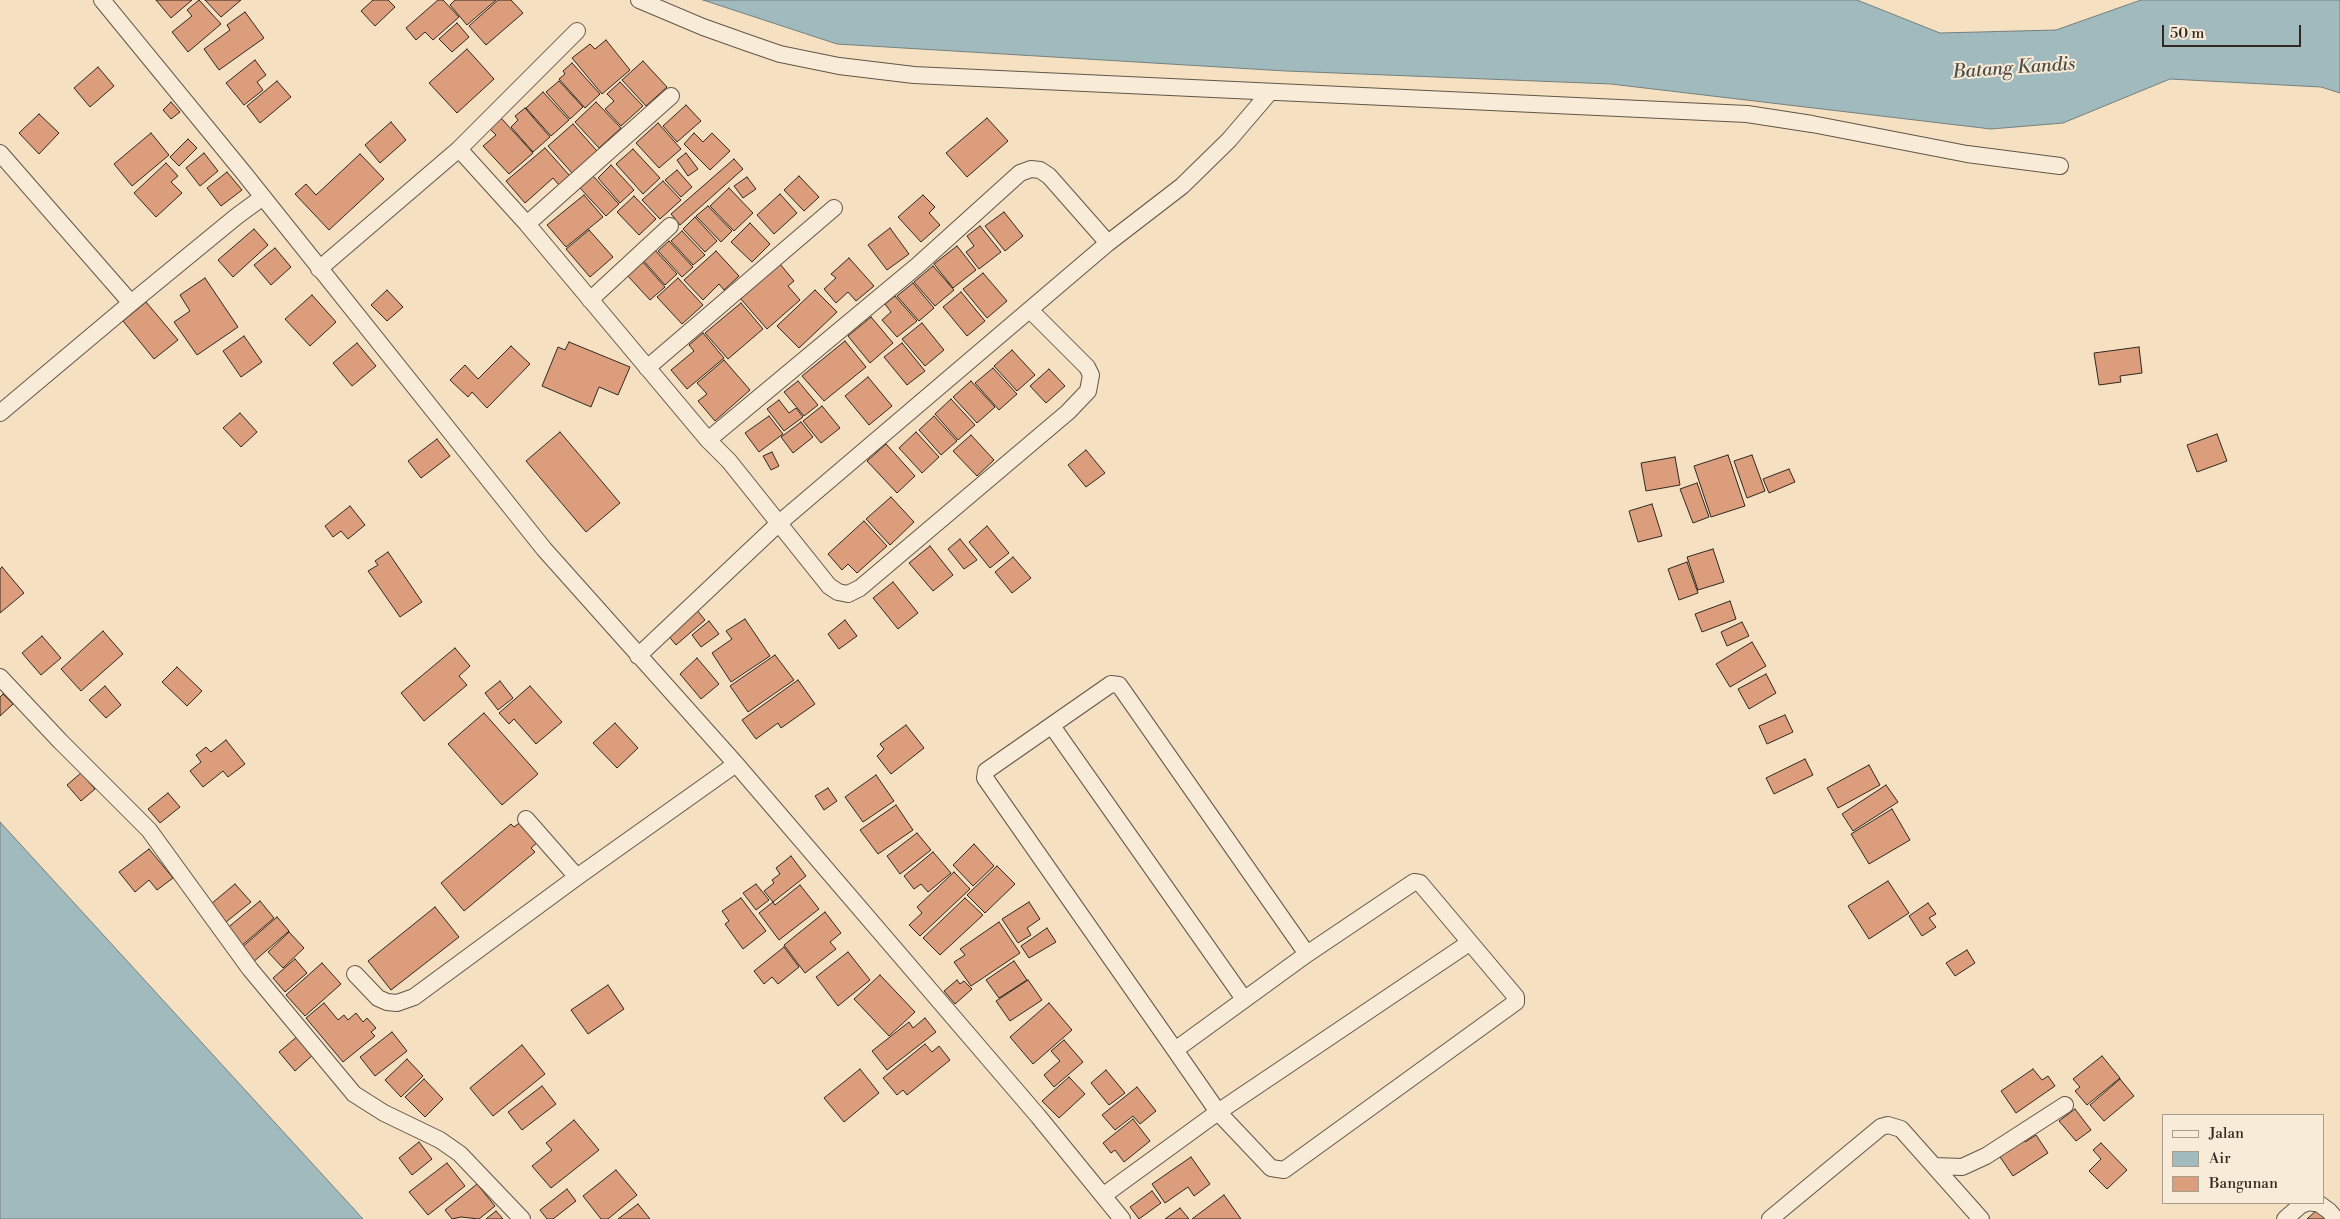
<!DOCTYPE html>
<html>
<head>
<meta charset="utf-8">
<style>
  body { margin:0 }
  #map { position:relative; width:2340px; height:1219px; overflow:hidden; background:#f5e0c2; font-family:"Libre Bodoni",serif }
  canvas { display:block }
  .legend { position:absolute; left:2162px; top:1114px; width:162px; height:90px; box-sizing:border-box; background:#f8ebd7; border:1px solid #a89d8d; margin:0; padding:6px 9px; list-style:none; font-size:15px; color:#31281f }
  .legend li { display:flex; align-items:center; gap:10px; height:25px }
  .legend b { width:25px; border:1px solid #a89d8d }
  .scale { position:absolute; left:2162px; top:25px; width:139px; height:22px; box-sizing:border-box; border:2px solid #31281f; border-top:0; padding-left:6px; font-size:15px; line-height:18px; white-space:nowrap; color:#31281f; -webkit-text-stroke:4px #f8ebd7; paint-order:stroke }
</style>
</head>
<body>
<div id="map">
<canvas width="2340" height="1219"></canvas>
<ul class="legend">
<li><b style="height:6px;background:#f8ebd7"></b>Jalan</li>
<li><b style="height:14px;background:#a1babe"></b>Air</li>
<li><b style="height:14px;background:#dc9d7c"></b>Bangunan</li>
</ul>
<div class="scale">50 m</div>
</div>
<script>
const context = document.querySelector('canvas').getContext('2d');
context.lineJoin = 'round';
function fillPath(path, color) {
  context.fillStyle = color;
  context.fill(path, 'evenodd');
}
function poly(rows) {
  const path = new Path2D();
  for (const r of rows) {
    path.moveTo(r[0], r[1]);
    for (let i = 2; i < r.length; i += 2) path.lineTo(r[i], r[i + 1]);
  }
  return path;
}
function stroke(path, color, width, dash) {
  context.strokeStyle = color;
  context.lineWidth = width;
  context.lineCap = dash ? 'butt' : 'round';
  context.setLineDash(dash || []);
  context.stroke(path);
}
function label(font, color, halo, rows, align = 'center') {
  context.font = font + ' "Libre Bodoni",serif';
  context.lineWidth = 4;
  context.setLineDash([]);
  context.textBaseline = 'middle';
  context.strokeStyle = halo;
  context.fillStyle = color;
  for (const [text, x, y, turn = 0] of rows) {
    context.save();
    context.translate(x, y);
    context.rotate((+turn || 0) * Math.PI / 180);
    context.textAlign = isNaN(turn) ? turn : align;
    if (halo) context.strokeText(text, 0, 0);
    context.fillText(text, 0, 0);
    context.restore();
  }
}
const water = poly([
  [703,0,1857,0,1940,33,2056,30,2141,0,2340,0,2340,93,2321,87,2170,79,2063,123,1991,129,1611,84,1286,71,837,44,703,0],
  [0,822,363,1219,0,1219,0,822]
]);
const building = poly([
  [156,0,192,0,171,18,156,0],
  [199,0,221,24,188,52,172,32,192,16,187,10,199,0],
  [205,0,241,0,221,17,205,0],
  [373,0,388,0,395,7,375,26,361,11,373,0],
  [438,0,443,0,459,17,433,40,425,32,416,40,406,28,438,0],
  [455,0,496,0,467,25,450,5,455,0],
  [498,0,511,0,523,13,486,45,469,26,498,0],
  [245,12,264,38,219,70,204,49,230,30,227,25,245,12],
  [457,23,469,37,452,52,439,39,457,23],
  [606,40,630,70,602,94,572,58,590,44,595,49,606,40],
  [467,49,494,79,457,113,429,83,467,49],
  [255,60,266,75,257,82,263,90,244,105,226,83,255,60],
  [643,61,667,87,646,106,622,80,643,61],
  [572,63,600,94,585,108,559,79,565,74,563,71,572,63],
  [98,67,114,86,90,107,74,88,98,67],
  [277,81,291,97,260,123,247,106,277,81],
  [559,81,583,107,570,119,546,92,559,81],
  [620,82,643,106,621,126,605,109,614,101,607,94,620,82],
  [543,92,569,120,551,136,526,108,543,92],
  [171,102,180,112,171,119,163,110,171,102],
  [596,102,621,128,599,148,575,122,596,102],
  [686,105,701,121,677,142,663,126,686,105],
  [525,108,550,137,533,152,511,127,518,120,515,116,525,108],
  [39,114,59,133,39,154,19,133,39,114],
  [501,118,533,153,509,174,483,146,496,135,489,128,501,118],
  [987,118,1008,141,967,177,946,153,987,118],
  [391,122,406,140,380,163,365,145,391,122],
  [658,123,681,149,659,168,636,143,658,123],
  [573,124,597,151,572,173,548,146,573,124],
  [151,133,169,155,132,186,114,164,151,133],
  [694,133,703,142,712,133,730,151,710,170,684,144,694,133],
  [188,139,197,148,179,166,170,157,188,139],
  [545,148,570,176,559,185,553,178,525,203,506,181,545,148],
  [633,149,660,178,643,194,616,164,633,149],
  [204,153,218,171,200,186,186,168,204,153],
  [686,153,698,169,688,176,677,160,686,153],
  [360,154,384,179,329,230,295,194,306,184,316,195,360,154],
  [734,159,743,169,680,225,671,214,734,159],
  [166,163,178,176,171,182,182,193,156,217,134,193,166,163],
  [611,165,634,190,620,203,598,178,611,165],
  [677,170,692,187,681,197,665,180,677,170],
  [227,172,242,190,221,206,207,188,227,172],
  [593,176,619,204,606,216,580,188,593,176],
  [799,176,819,197,804,211,784,190,799,176],
  [747,177,756,189,743,198,734,186,747,177],
  [663,181,681,200,660,219,642,200,663,181],
  [729,188,753,213,734,231,710,206,729,188],
  [780,194,797,213,774,234,757,215,780,194],
  [584,195,603,217,566,247,547,225,584,195],
  [923,195,935,207,929,213,940,225,921,242,898,217,923,195],
  [634,196,656,219,639,235,617,212,634,196],
  [708,206,732,231,721,242,696,216,708,206],
  [1004,212,1023,236,1005,251,985,226,1004,212],
  [695,217,717,241,705,252,683,229,695,217],
  [750,223,770,244,752,262,731,242,750,223],
  [980,226,1001,252,979,269,966,252,974,246,967,236,980,226],
  [890,228,909,254,887,270,868,245,890,228],
  [254,229,268,245,233,277,218,260,254,229],
  [589,230,613,257,590,277,566,249,589,230],
  [682,231,705,255,693,265,671,241,682,231],
  [669,241,693,267,682,277,658,251,669,241],
  [957,246,976,270,953,288,934,264,957,246],
  [275,248,291,267,271,285,254,265,275,248],
  [654,249,677,274,665,285,642,259,654,249],
  [716,251,739,276,724,290,719,284,703,300,684,280,716,251],
  [849,258,874,286,856,301,848,292,836,303,824,289,836,278,831,274,849,258],
  [642,261,665,287,650,300,627,275,642,261],
  [780,264,794,281,788,286,800,300,767,329,740,298,780,264],
  [933,266,954,290,935,306,914,282,933,266],
  [983,273,1007,301,987,318,963,289,983,273],
  [205,278,238,327,197,355,174,322,190,311,180,295,205,278],
  [678,278,703,305,682,324,657,297,678,278],
  [913,283,934,308,919,321,897,296,913,283],
  [387,290,403,307,387,321,371,305,387,290],
  [815,290,837,312,799,348,777,326,815,290],
  [961,292,985,321,967,336,943,307,961,292],
  [312,295,336,322,310,346,285,319,312,295],
  [895,296,917,321,897,337,882,320,891,312,885,304,895,296],
  [146,302,178,340,154,359,123,321,146,302],
  [741,303,763,329,728,359,705,333,741,303],
  [871,317,893,343,870,363,848,336,871,317],
  [922,323,944,350,925,366,902,339,922,323],
  [703,333,724,358,687,389,671,370,694,351,689,345,703,333],
  [244,336,262,362,241,377,223,351,244,336],
  [845,341,866,367,824,401,802,376,845,341],
  [569,342,630,367,618,395,599,387,591,407,542,386,558,347,565,350,569,342],
  [357,343,376,366,352,386,333,363,357,343],
  [902,343,925,371,907,385,884,357,902,343],
  [511,346,530,364,487,408,472,392,468,397,450,380,465,365,478,379,511,346],
  [2139,347,2142,373,2120,376,2121,382,2099,385,2094,353,2139,347],
  [1012,350,1035,375,1017,391,994,366,1012,350],
  [724,360,750,390,715,421,698,401,707,394,697,383,724,360],
  [993,368,1017,394,999,410,975,383,993,368],
  [1049,369,1065,386,1046,403,1030,386,1049,369],
  [868,377,892,406,869,425,845,396,868,377],
  [798,381,818,405,804,416,784,392,798,381],
  [971,381,995,407,977,423,953,397,971,381],
  [951,399,975,425,958,440,935,414,951,399],
  [779,400,789,413,796,408,803,417,784,431,767,409,779,400],
  [822,406,840,428,821,443,803,421,822,406],
  [240,413,257,432,241,447,223,428,240,413],
  [769,416,783,434,759,452,745,433,769,416],
  [934,416,957,441,941,455,919,430,934,416],
  [801,422,813,437,793,453,781,437,801,422],
  [560,432,620,503,586,532,526,461,560,432],
  [916,432,939,457,922,473,899,448,916,432],
  [2217,434,2227,461,2197,472,2187,445,2217,434],
  [971,435,994,460,977,476,953,451,971,435],
  [437,439,450,456,421,478,408,461,437,439],
  [886,444,915,476,897,493,867,461,886,444],
  [1086,450,1105,473,1086,487,1068,465,1086,450],
  [772,452,779,466,771,470,763,456,772,452],
  [1728,455,1745,506,1711,517,1694,466,1728,455],
  [1752,455,1765,491,1747,498,1734,461,1752,455],
  [1675,457,1680,485,1646,491,1641,463,1675,457],
  [1789,469,1795,482,1769,493,1763,479,1789,469],
  [1697,483,1709,517,1693,523,1680,489,1697,483],
  [891,497,914,522,890,545,866,519,891,497],
  [1652,504,1662,536,1638,542,1629,511,1652,504],
  [350,506,365,525,348,539,341,531,333,537,325,526,350,506],
  [864,521,887,546,857,573,848,564,842,570,828,554,864,521],
  [987,526,1009,553,990,568,969,542,987,526],
  [960,539,977,560,964,569,948,549,960,539],
  [930,546,953,575,933,591,909,563,930,546],
  [1713,549,1724,582,1698,590,1687,557,1713,549],
  [388,552,422,602,400,617,368,571,378,565,375,561,388,552],
  [1013,557,1031,578,1012,593,995,572,1013,557],
  [1687,562,1698,593,1679,600,1668,569,1687,562],
  [2,567,24,593,0,613,0,569,2,567],
  [893,582,918,613,898,629,873,598,893,582],
  [1730,601,1736,619,1702,632,1695,614,1730,601],
  [696,609,705,620,676,645,667,634,696,609],
  [745,619,770,656,731,682,712,653,732,639,726,631,745,619],
  [845,620,857,636,839,649,828,634,845,620],
  [709,621,719,634,701,647,692,635,709,621],
  [1742,622,1749,636,1727,646,1721,632,1742,622],
  [103,631,123,654,81,691,61,669,103,631],
  [42,636,61,658,41,675,22,653,42,636],
  [1752,642,1766,666,1730,687,1716,664,1752,642],
  [455,648,470,666,459,676,467,685,424,721,401,693,455,648],
  [775,655,794,680,748,712,730,686,775,655],
  [697,658,719,684,701,699,680,674,697,658],
  [177,667,202,691,187,706,162,682,177,667],
  [1766,674,1776,693,1749,709,1738,689,1766,674],
  [798,680,815,704,781,728,778,723,756,739,742,720,798,680],
  [500,681,513,698,498,710,485,693,500,681],
  [105,686,121,705,106,718,89,700,105,686],
  [530,686,562,722,536,744,514,719,509,724,499,713,530,686],
  [3,694,13,704,0,716,0,697,3,694],
  [484,713,538,774,502,805,448,744,484,713],
  [1785,715,1793,732,1767,744,1759,726,1785,715],
  [615,723,638,748,617,768,593,743,615,723],
  [906,725,924,748,891,774,877,756,884,749,880,744,906,725],
  [226,740,245,764,228,777,223,771,203,787,190,771,201,762,196,755,206,747,211,752,226,740],
  [1805,759,1813,775,1774,794,1766,778,1805,759],
  [1869,765,1880,785,1838,808,1827,788,1869,765],
  [81,773,95,789,81,801,67,785,81,773],
  [876,775,894,801,863,822,845,797,876,775],
  [1886,785,1898,802,1853,831,1842,814,1886,785],
  [828,788,837,801,824,810,815,796,828,788],
  [168,793,180,807,160,823,148,809,168,793],
  [896,805,913,830,878,854,860,830,896,805],
  [1892,809,1910,840,1869,864,1851,834,1892,809],
  [522,821,539,841,531,848,535,852,464,911,441,883,511,824,514,827,522,821],
  [917,833,931,850,900,874,887,856,917,833],
  [974,844,994,866,973,886,953,865,974,844],
  [149,849,173,878,157,890,149,880,135,892,119,872,149,849],
  [933,852,951,873,928,892,921,884,914,889,904,876,933,852],
  [791,856,806,876,773,902,764,891,774,883,772,880,780,874,776,868,791,856],
  [997,866,1015,884,985,913,967,895,997,866],
  [954,872,970,889,920,936,909,925,922,913,917,907,954,872],
  [1888,881,1909,913,1869,939,1848,906,1888,881],
  [235,884,251,902,226,922,211,904,235,884],
  [756,884,769,900,756,910,743,893,756,884],
  [800,885,819,909,779,940,759,913,773,902,775,905,800,885],
  [741,898,766,931,743,949,725,924,729,921,722,911,741,898],
  [965,898,983,915,940,955,923,938,965,898],
  [260,901,274,918,240,947,225,930,260,901],
  [1029,902,1040,919,1027,928,1031,935,1018,943,1002,919,1029,902],
  [1928,903,1936,914,1929,918,1936,927,1922,936,1909,916,1928,903],
  [435,907,459,937,391,990,368,961,435,907],
  [825,912,841,933,830,942,836,949,805,973,784,945,825,912],
  [277,917,289,931,252,963,240,949,277,917],
  [999,922,1020,953,971,986,954,962,965,955,960,949,999,922],
  [1047,928,1056,942,1029,958,1021,946,1047,928],
  [289,932,304,948,283,968,268,952,289,932],
  [784,947,799,967,778,984,772,977,764,984,754,971,784,947],
  [1967,950,1975,963,1955,976,1946,963,1967,950],
  [848,952,870,980,838,1006,816,977,848,952],
  [295,959,307,973,285,992,273,978,295,959],
  [1014,961,1027,980,999,998,986,980,1014,961],
  [322,963,341,984,305,1016,286,995,322,963],
  [880,975,915,1012,889,1036,854,999,880,975],
  [957,980,960,984,964,981,972,989,955,1004,944,991,957,980],
  [1028,980,1042,1000,1010,1021,996,1001,1028,980],
  [608,985,624,1009,588,1034,571,1010,608,985],
  [324,1003,338,1020,344,1015,348,1020,356,1013,363,1022,367,1018,376,1028,371,1032,375,1036,343,1062,306,1018,324,1003],
  [1049,1003,1072,1030,1033,1064,1010,1037,1049,1003],
  [925,1018,936,1032,887,1070,872,1051,909,1022,913,1028,925,1018],
  [392,1032,407,1051,375,1076,360,1057,392,1032],
  [299,1035,315,1053,295,1071,279,1052,299,1035],
  [1064,1040,1083,1062,1054,1087,1044,1075,1060,1061,1051,1051,1064,1040],
  [925,1044,932,1052,939,1046,950,1060,907,1095,903,1090,897,1095,883,1078,925,1044],
  [522,1045,545,1074,493,1116,470,1088,522,1045],
  [2102,1056,2120,1078,2087,1105,2075,1091,2080,1087,2073,1079,2102,1056],
  [407,1059,423,1076,401,1097,385,1080,407,1059],
  [860,1069,879,1093,844,1122,824,1098,860,1069],
  [2033,1069,2042,1080,2048,1076,2055,1086,2016,1113,2001,1091,2033,1069],
  [1106,1070,1125,1093,1109,1105,1091,1083,1106,1070],
  [1069,1077,1085,1094,1059,1118,1042,1101,1069,1077],
  [424,1079,443,1099,425,1117,405,1097,424,1079],
  [2120,1079,2134,1096,2104,1121,2090,1105,2120,1079],
  [542,1086,556,1104,522,1130,508,1112,542,1086],
  [1137,1087,1156,1111,1140,1124,1133,1116,1115,1130,1102,1115,1137,1087],
  [2075,1109,2091,1130,2076,1141,2059,1121,2075,1109],
  [1133,1119,1150,1141,1124,1162,1115,1150,1111,1153,1103,1143,1133,1119],
  [574,1120,599,1150,551,1188,532,1166,552,1150,546,1143,574,1120],
  [2021,1135,2025,1142,2036,1135,2048,1153,2013,1176,1996,1151,2021,1135],
  [419,1142,432,1159,412,1175,399,1158,419,1142],
  [2101,1143,2127,1170,2107,1189,2089,1171,2101,1159,2093,1150,2101,1143],
  [1191,1157,1210,1184,1194,1196,1188,1187,1165,1203,1152,1184,1191,1157],
  [447,1163,465,1186,428,1215,409,1192,447,1163],
  [616,1170,637,1195,608,1219,601,1219,583,1196,616,1170],
  [477,1184,495,1206,479,1219,461,1217,452,1219,445,1210,477,1184],
  [567,1189,576,1201,553,1219,547,1219,540,1210,567,1189],
  [1152,1191,1161,1203,1139,1219,1130,1207,1152,1191],
  [1224,1195,1241,1219,1192,1219,1224,1195],
  [638,1204,650,1219,618,1219,638,1204],
  [1180,1208,1189,1219,1165,1219,1180,1208],
  [2318,1209,2328,1219,2307,1219,2318,1209],
  [496,1211,503,1219,486,1219,496,1211]
]);
const street = poly([
  [102,0,243,172,544,549,736,764,1038,1116,1122,1219],
  [639,0,703,27,748,43,780,54,839,66,914,75,1747,114,1812,124,1967,154,2060,166],
  [459,149,527,224,708,440,729,461,829,586,838,592,848,594,860,588,1068,412,1088,391,1091,375,1087,367,1030,310],
  [0,153,131,303],
  [527,224,671,96],
  [319,269,459,149,577,31],
  [590,300,670,226],
  [647,368,834,208],
  [0,413,131,303,237,216,263,197],
  [708,440,917,266,1020,173,1031,169,1040,170,1049,176,1108,243],
  [638,656,778,524,1108,243,1182,186,1229,140,1270,92],
  [0,677,60,741,149,830,250,969,354,1094,384,1113,440,1140,460,1154,522,1219],
  [1052,726,1244,999],
  [526,819,577,877],
  [1307,954,1414,882,1420,883,1516,997,1516,1002,1284,1170,1271,1168,1218,1112,1469,943],
  [355,974,378,998,387,1002,397,1003,414,997,577,877,736,764],
  [1935,1166,1962,1167,1986,1156,2065,1105],
  [1104,1195,1218,1112,1175,1050,1307,954,1119,685,1111,684,986,771,985,778,1175,1050],
  [2313,1203,2318,1203,2329,1211,2336,1219],
  [1770,1219,1881,1127,1888,1125,1901,1129,1981,1219],
  [2285,1219,2301,1205,2307,1203]
]);
const waterNames = [
  ["Batang Kandis",2014,69,-4]
];
fillPath(water, '#a1babe');
stroke(water, '#74807e', 1);
fillPath(building, '#dc9d7c');
stroke(building, '#31281f', 1);
stroke(street, '#625648', 18);
stroke(street, '#f8ebd7', 16);
label('italic 19px', '#4d4c47', '#f8ebd7', waterNames);
</script>
</body>
</html>
